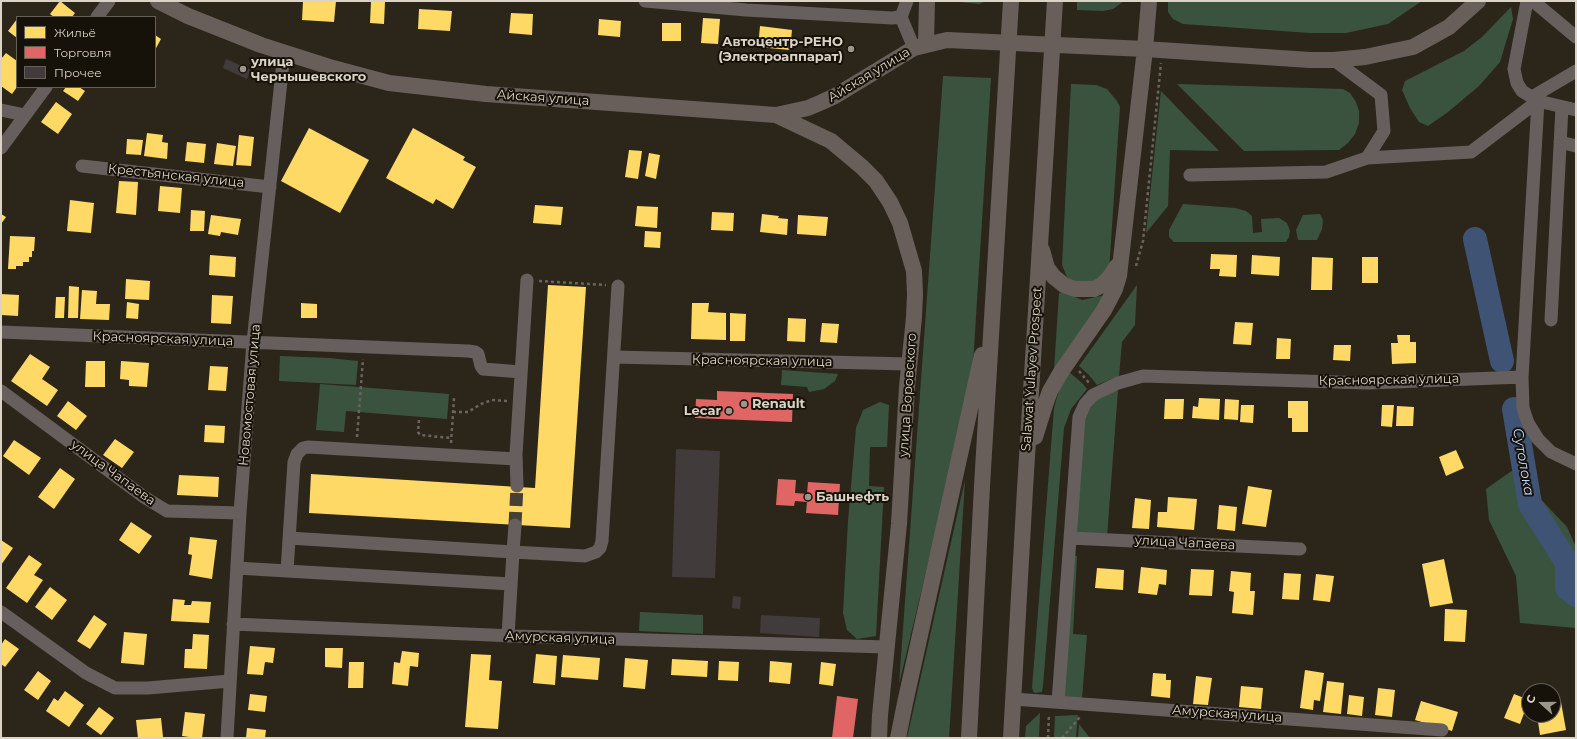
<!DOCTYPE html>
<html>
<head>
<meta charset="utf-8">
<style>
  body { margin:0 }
  #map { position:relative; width:1577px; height:739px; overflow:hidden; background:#2c261a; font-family:Montserrat,sans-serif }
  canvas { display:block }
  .frame { position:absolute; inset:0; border:2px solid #dad3c6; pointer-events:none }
  .legend { position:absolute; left:16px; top:16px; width:140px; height:72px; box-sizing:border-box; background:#171209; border:1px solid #655f55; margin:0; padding:5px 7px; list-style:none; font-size:12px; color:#dad3c6 }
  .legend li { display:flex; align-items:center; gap:8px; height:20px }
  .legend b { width:20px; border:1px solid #655f55 }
  .north { position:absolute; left:1521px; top:683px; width:40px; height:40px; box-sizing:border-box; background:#171209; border:1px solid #655f55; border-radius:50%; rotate:291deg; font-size:11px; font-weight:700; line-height:16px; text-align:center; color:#dad3c6 }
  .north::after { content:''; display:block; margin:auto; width:14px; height:18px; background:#9d968a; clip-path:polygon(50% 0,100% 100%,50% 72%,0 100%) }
</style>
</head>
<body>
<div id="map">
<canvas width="1577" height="739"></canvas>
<div class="frame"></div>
<ul class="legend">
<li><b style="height:11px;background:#ffd966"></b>Жильё</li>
<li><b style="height:11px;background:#e06666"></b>Торговля</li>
<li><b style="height:11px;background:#423b3b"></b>Прочее</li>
</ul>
<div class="north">С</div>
</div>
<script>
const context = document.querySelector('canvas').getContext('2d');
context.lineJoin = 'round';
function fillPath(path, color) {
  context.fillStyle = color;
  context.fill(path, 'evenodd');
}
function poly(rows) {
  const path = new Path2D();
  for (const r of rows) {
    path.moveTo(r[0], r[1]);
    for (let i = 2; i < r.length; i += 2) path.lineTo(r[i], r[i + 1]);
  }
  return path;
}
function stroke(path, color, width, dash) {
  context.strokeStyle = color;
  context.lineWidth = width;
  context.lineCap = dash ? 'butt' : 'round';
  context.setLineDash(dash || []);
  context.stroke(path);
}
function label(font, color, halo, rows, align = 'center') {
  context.font = font + ' Montserrat,sans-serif';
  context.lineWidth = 4;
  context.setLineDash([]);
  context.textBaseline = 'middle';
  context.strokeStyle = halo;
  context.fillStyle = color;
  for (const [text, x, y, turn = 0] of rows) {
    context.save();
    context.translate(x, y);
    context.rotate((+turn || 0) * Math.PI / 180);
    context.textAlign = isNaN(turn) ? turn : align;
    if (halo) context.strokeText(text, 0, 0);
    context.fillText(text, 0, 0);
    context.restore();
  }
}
const green = poly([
  [950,1,986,1,979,4],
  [1077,1,1124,1,1113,9,1103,11,1077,10],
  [1168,1,1422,1,1388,24,1346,33,1310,33,1183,24,1173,19,1168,12],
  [1511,7,1513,19,1500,62,1479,86,1448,112,1428,126,1419,122,1410,108,1402,90,1405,81,1464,51,1482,37],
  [943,76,991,78,972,380,899,684],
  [1071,84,1096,85,1107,89,1117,101,1120,107,1109,271,1099,281,1088,285,1070,279,1067,277,1062,265],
  [1177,84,1343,89,1350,93,1356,102,1359,111,1359,123,1355,134,1348,143,1339,150,1244,151],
  [1161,91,1219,151,1170,150,1168,206,1146,233],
  [1183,204,1235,208,1246,211,1252,216,1253,233,1262,232,1261,219,1279,218,1287,223,1290,231,1289,237,1286,242,1174,242,1169,237,1169,230],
  [1320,214,1323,220,1322,229,1317,240,1298,240,1296,230,1303,215],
  [1137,285,1135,325,1122,342,1119,376,1097,385,1089,375,1079,366],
  [1063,292,1082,300,1101,296,1105,297,1054,370,1059,293],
  [280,356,329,358,358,361,356,385,279,381],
  [782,370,838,374,835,381,824,389,809,392,807,387,781,385],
  [1069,372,1082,383,1087,389,1071,409,1064,428,1043,686,1042,692,1034,693,1032,688,1054,408,1059,390],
  [320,384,449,394,447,419,346,411,344,432,316,430],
  [1118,390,1107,537,1075,535,1083,417,1100,395],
  [880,402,889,405,887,447,870,447,869,486,884,487,876,636,857,639,847,630,843,613,848,521,856,428,863,410],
  [1513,470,1567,527,1576,547,1576,628,1520,623,1516,576,1489,520,1486,489],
  [965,480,949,738,907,738],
  [1073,556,1077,556,1073,634,1087,635,1082,699,1061,698],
  [640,612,703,615,703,634,639,631],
  [1040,713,1039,738,1025,738,1026,726],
  [1078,715,1076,738,1054,738,1055,716],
  [1079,724,1090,738,1078,738]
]);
const homes = poly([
  [60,1,75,13,72,17,54,17,50,14],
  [303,1,336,1,334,22,302,20],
  [371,1,385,2,384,24,370,23],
  [419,9,452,11,450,31,418,29],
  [511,13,533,14,532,35,509,33],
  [703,18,720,19,718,44,701,43],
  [17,19,17,38,8,31],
  [599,19,621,21,620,37,598,35],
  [662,23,681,23,681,41,662,41],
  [760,26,792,30,790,50,758,47],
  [155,35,161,39,155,50],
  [6,53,17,61,17,87,12,94,1,86,1,59],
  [66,87,79,87,85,91,78,101,63,91],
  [56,102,72,114,58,134,41,122],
  [309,128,369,160,340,213,281,181],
  [413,128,465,157,463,160,476,167,453,209,436,199,433,204,386,178],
  [147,133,163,135,162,142,168,143,167,159,144,156],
  [239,135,254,137,251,166,236,165],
  [127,139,143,140,141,155,126,154],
  [187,142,206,144,204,163,185,161],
  [217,143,236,146,233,166,214,164],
  [629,150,642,151,638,179,625,177],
  [649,153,660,155,656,179,645,176],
  [119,181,138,182,136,215,116,213],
  [160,186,182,188,180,213,158,211],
  [70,200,94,203,91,233,67,231],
  [535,205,563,207,561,225,533,223],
  [637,206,658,207,657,228,635,226],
  [191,210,205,211,204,231,190,231],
  [712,212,734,213,733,231,711,230],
  [1,214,6,217,1,224],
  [762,214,779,216,778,218,788,219,787,235,760,232],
  [211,215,241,219,238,235,221,232,220,236,208,234],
  [798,215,828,217,826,236,797,234],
  [645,231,661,232,660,248,644,247],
  [10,236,35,237,34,251,32,251,32,257,29,257,29,262,23,262,23,266,16,266,16,269,8,269],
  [1211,254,1237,255,1236,277,1219,276,1220,269,1210,269],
  [210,255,236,257,235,277,209,275],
  [1252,255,1280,257,1279,276,1251,274],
  [1312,257,1333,258,1332,290,1311,290],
  [1362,257,1378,257,1378,283,1362,283],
  [126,279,150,281,149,300,125,299],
  [548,285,586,287,570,528,309,513,311,474,535,488],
  [69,286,79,287,78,318,68,318],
  [82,290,97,291,96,304,110,304,109,320,80,319],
  [1,294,19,295,18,316,1,315],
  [212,295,233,296,231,324,211,323],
  [56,297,65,297,64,318,55,318],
  [127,302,139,304,138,319,126,318],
  [301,303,317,304,317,318,301,318],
  [692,303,709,303,708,312,726,313,726,340,691,339],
  [730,313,746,314,745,341,730,341],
  [788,318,806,319,805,342,787,341],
  [1235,322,1253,323,1251,345,1233,344],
  [822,323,839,324,837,343,820,342],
  [1397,335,1410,335,1410,342,1416,342,1416,363,1392,364,1391,343,1398,343],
  [1277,338,1291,339,1290,359,1276,359],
  [1334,345,1351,345,1350,361,1333,360],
  [30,354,50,367,42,379,58,390,47,406,11,381],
  [86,361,105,361,105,387,85,387],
  [121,361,149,363,147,387,129,386,129,380,120,379],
  [210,366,228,367,226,391,208,390],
  [1199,398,1220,399,1219,420,1192,418,1193,406,1198,407],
  [1165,399,1184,399,1183,419,1164,419],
  [1225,399,1239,400,1238,420,1224,419],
  [68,401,87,416,76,430,57,416],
  [1288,401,1308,401,1308,432,1292,432,1292,418,1288,418],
  [1241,405,1254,405,1253,423,1240,422],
  [1382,405,1394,405,1392,427,1381,426],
  [1397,406,1414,407,1413,426,1396,426],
  [205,425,225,426,224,443,204,442],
  [115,439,134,452,122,468,103,455],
  [14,440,41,458,29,475,3,456],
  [1456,450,1464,468,1446,476,1439,457],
  [60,468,75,479,54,509,38,497],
  [179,475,219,477,218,497,177,495],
  [1248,486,1272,490,1266,527,1242,524],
  [1168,497,1197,499,1194,530,1157,527,1158,512,1167,512],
  [1135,498,1151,500,1149,529,1132,528],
  [1219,505,1237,507,1235,531,1217,529],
  [131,522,152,536,139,554,119,540],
  [190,537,217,540,212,579,189,575,192,555,188,554],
  [1,540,13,548,1,565],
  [29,555,42,564,34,575,43,580,27,603,6,588],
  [1444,559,1453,603,1430,607,1422,564],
  [1141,567,1167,570,1166,585,1159,584,1157,595,1138,593],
  [1097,568,1124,570,1123,590,1095,588],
  [1191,569,1214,570,1212,596,1189,595],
  [1231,571,1251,573,1250,591,1255,591,1253,615,1232,613,1234,592,1229,591],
  [1284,573,1301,574,1299,600,1282,599],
  [1316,574,1334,576,1330,602,1313,600],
  [50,587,67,600,52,620,35,607],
  [173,599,185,600,184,605,191,605,192,601,211,602,209,623,171,621],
  [1445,609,1467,610,1465,642,1444,641],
  [94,615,107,624,90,649,77,641],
  [124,632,147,634,144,665,121,663],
  [193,634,209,635,207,669,184,668,185,649,192,649],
  [5,639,19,649,5,667,1,664,1,645],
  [250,646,275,648,273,663,265,662,263,675,247,674],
  [325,648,343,648,342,668,325,667],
  [402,651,419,653,418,667,410,666,408,686,392,684,394,662,400,663],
  [471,654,491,655,489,680,502,681,498,729,465,727],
  [536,654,557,656,555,685,533,683],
  [563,655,600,658,598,680,561,677],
  [625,658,648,660,645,689,623,687],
  [672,659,708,661,707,677,671,675],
  [719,661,739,662,738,681,718,680],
  [770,661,792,663,790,684,769,682],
  [349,662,364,662,363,688,348,688],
  [821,662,836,664,833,686,819,684],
  [1305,670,1324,673,1320,701,1314,700,1313,710,1300,708],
  [38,671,51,681,38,700,24,690],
  [1153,673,1166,674,1166,680,1171,680,1170,698,1151,696],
  [1196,676,1212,678,1208,705,1193,704],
  [1327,681,1344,683,1341,714,1323,712],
  [1241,686,1263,688,1261,709,1239,707],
  [1378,688,1395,690,1392,717,1375,715],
  [65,691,84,705,69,727,46,711,54,698,58,701],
  [250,694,267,696,265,712,248,710],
  [1514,694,1529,700,1520,724,1504,718],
  [1349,695,1364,697,1362,716,1347,714],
  [1421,701,1458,712,1452,731,1415,720],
  [1561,702,1566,730,1540,735,1537,715,1553,715,1553,703],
  [99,707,114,718,101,735,86,724],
  [185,712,205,714,202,738,189,738,189,737,182,736],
  [161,718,163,737,138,738,136,720],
  [247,728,266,730,265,738,246,738]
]);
const shops = poly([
  [717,391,793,394,792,422,695,418,696,399,717,400],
  [778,479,796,480,795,493,807,494,808,482,840,484,838,515,806,513,807,502,795,501,794,506,776,505],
  [837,696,858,699,853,738,832,738]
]);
const river = poly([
  [1475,239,1502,361],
  [1514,409,1530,504,1567,563,1567,588,1576,595]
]);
const building = poly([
  [226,59,251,70,247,79,223,68],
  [676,449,720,451,715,578,672,577],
  [733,596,741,597,740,609,732,608],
  [761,615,820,618,819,637,760,633]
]);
const minorTunnel = poly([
  [515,525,517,486]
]);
const path = poly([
  [1136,266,1143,241,1161,63],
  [539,281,606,285],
  [1079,371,1090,384],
  [453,412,468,412,481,404,492,400,507,401],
  [419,420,418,432,420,435,451,438],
  [357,437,363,359],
  [451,443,454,398],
  [1048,738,1049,715],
  [1062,738,1080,717]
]);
const minor = poly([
  [645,1,746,10,892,18,901,17],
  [1527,1,1514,69,1517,83,1522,91,1538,101,1576,110],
  [1533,1,1576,37],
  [97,17,109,1],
  [901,17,914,48],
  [901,17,907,1],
  [1532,97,1576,71],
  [1,110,25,115],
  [1560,142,1576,146],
  [1,148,46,87],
  [1367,158,1471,152,1538,101],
  [82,166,270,187],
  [1190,175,1326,172,1367,158,1384,131,1381,95,1334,60],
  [1551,320,1562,107],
  [1,332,468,351,475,352,478,354,481,366,483,369,521,372],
  [614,357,909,364],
  [1522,377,1538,101],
  [1,391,144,497,167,511,240,513],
  [517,486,516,454,527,280],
  [515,525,513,552,585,556,596,552,600,548,602,541,618,286],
  [289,538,513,552,508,636],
  [1070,538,1300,549],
  [237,568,287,571,294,462,297,454,303,448,308,447,516,459],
  [287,571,511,584],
  [1,612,86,673,115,688,148,688,230,681],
  [233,624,514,636,886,647],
  [1013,699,1442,730],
  [1058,702,1079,417,1085,404,1093,395,1118,383,1143,376,1368,383,1522,377,1523,408,1528,423,1538,439,1551,452,1576,464],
  [227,738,240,513,253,342,284,53]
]);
const major = poly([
  [158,1,188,16,261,45,333,68,389,83,486,94,776,115,808,108,822,102,835,96,914,48,947,40,1145,49,1310,60,1334,60,1365,57,1413,47,1449,27,1478,1],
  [926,44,927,1],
  [776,115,831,141,862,167,876,181,890,202,900,223,914,271,915,294,914,317,907,387,899,524,880,715,879,738],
  [1042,250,1047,268,1054,277,1064,285,1075,289,1094,289,1102,285,1109,278,1117,266],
  [1035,437,1045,405,1050,391,1061,372,1104,310,1115,289,1119,276,1145,49,1149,1],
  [898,738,905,703,982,355],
  [969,738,982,486,1011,1],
  [1011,738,1025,489,1055,1]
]);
const markers = [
  [851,49,4,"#9d968a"],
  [243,69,4,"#9d968a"],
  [744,404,4,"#9d968a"],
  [729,411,4,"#9d968a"],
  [808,497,4,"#9d968a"]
];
const poiNames = [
  ["Автоцентр-РЕНО",843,42,"right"],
  ["(Электроаппарат)",843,57,"right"],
  ["улица",251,62],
  ["Чернышевского",251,77],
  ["Renault",752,404],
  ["Lecar",721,411,"right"],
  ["Башнефть",816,497]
];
const streetNames = [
  ["Айская улица",869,75,-31],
  ["Айская улица",543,98,4],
  ["Крестьянская улица",176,176,6],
  ["Красноярская улица",163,339,2],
  ["Красноярская улица",762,361,1],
  ["Salawat Yulayev Prospect",1032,369,-86],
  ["Красноярская улица",1389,380,-1],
  ["Новомостовая улица",250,395,-85],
  ["улица Воровского",908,395,-86],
  ["улица Чапаева",113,473,36],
  ["улица Чапаева",1185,543,3],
  ["Амурская улица",560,638,2],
  ["Амурская улица",1227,714,4]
];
const waterNames = [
  ["Сутолока",1523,462,80]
];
fillPath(green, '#3a533f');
fillPath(homes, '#ffd966');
fillPath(shops, '#e06666');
stroke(river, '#3f5474', 24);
fillPath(building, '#423b3b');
stroke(minorTunnel, '#464034', 13, [13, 6]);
stroke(path, '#6a6460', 2.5, [3, 3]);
stroke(minor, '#675f5d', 13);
stroke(major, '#685f5b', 16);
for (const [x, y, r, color] of markers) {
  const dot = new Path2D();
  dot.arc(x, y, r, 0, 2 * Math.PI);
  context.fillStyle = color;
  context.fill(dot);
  stroke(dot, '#171209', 1.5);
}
label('bold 13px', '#dad3c6', '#171209', poiNames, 'left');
label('13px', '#dad3c6', '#171209', streetNames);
label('italic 14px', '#bfd7fc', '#171209', waterNames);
</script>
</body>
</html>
